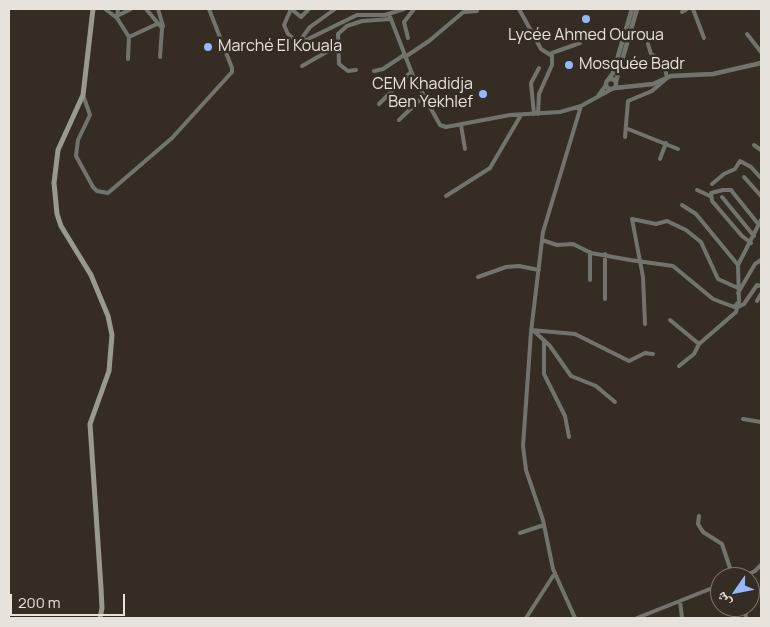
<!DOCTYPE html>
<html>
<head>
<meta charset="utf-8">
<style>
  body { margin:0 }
  #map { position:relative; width:770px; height:627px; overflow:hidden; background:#352d24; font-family:Manrope,"Noto Naskh Arabic",sans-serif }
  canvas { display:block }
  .frame { position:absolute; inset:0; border:10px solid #e7e2dc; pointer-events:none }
  .north { position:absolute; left:710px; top:567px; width:50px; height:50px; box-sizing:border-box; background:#352d24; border:1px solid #7c756e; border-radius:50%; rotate:237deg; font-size:14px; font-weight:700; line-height:20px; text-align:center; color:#e7e2dc }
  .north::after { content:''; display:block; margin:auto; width:18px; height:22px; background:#96b6fd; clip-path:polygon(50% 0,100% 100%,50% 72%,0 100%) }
  .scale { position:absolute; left:10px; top:594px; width:115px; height:22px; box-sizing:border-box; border:2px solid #e7e2dc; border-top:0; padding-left:6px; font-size:15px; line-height:18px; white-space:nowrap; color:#e7e2dc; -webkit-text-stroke:4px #352d24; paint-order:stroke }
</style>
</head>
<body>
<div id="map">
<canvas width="770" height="627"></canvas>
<div class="frame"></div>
<div class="north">ش</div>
<div class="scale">200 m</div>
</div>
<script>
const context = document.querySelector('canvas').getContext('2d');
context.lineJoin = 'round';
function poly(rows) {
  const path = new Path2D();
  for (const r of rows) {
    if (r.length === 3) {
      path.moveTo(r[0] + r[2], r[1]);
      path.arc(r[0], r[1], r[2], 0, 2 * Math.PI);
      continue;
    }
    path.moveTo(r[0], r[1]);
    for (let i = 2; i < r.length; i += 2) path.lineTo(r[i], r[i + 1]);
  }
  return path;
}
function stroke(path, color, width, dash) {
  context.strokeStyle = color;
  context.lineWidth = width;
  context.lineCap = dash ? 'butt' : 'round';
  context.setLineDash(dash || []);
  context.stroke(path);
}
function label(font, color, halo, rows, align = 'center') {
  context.font = font + ' Manrope,sans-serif';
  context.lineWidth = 5;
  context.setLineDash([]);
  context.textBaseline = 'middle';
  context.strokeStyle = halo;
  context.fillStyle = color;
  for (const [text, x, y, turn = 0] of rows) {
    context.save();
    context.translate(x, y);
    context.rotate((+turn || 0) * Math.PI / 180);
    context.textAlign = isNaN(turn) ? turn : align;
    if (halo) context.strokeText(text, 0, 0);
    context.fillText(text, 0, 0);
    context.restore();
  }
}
const minor = poly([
  [105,9,117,18,118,9],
  [146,9,162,28,163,26,158,9],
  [291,9,284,25,288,34,297,42,302,42,357,15,385,15,404,9],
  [291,9,301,17,309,9],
  [519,9,541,49,552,56],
  [693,9,704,38],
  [465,12,477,11],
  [682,12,687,9],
  [389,14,413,76,440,125,446,127,510,115,560,112,581,106,612,89],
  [119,15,131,9],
  [117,18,129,37,128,59],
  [747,34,761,52],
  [129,37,157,24],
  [408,38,404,22,414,9],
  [299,42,310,27,335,9],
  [160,57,162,28],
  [405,57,429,41,467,9],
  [302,66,337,46],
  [356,70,348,71,339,64,338,34,347,26,362,21,391,19],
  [374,71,383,69,404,55],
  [83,95,90,115,78,140,76,156,93,187,97,191,108,193,172,138,232,72,232,68,209,9],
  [598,96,606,85],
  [379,104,411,72],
  [534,114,531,83,539,68],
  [538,114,539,94,552,65,552,53,580,43],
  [399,120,424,96],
  [461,125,465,149],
  [628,129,678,149],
  [625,137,628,101,652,91,667,78,664,62,651,54,648,44],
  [754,145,761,150],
  [660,159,666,143],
  [744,177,761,196],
  [712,184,724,174,735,169,740,161,751,167,761,178],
  [697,190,710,196],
  [446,196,490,168,521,115],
  [722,197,754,236],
  [682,205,696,214,738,265],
  [542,240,557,245,573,244,591,253,630,260,673,266,713,299,734,307,739,302,738,265,761,220],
  [751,243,742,236,712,201,711,193,723,190,731,190,759,225],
  [590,252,590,280],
  [478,277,506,267,519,266,539,270],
  [738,293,755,264,761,260],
  [605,299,605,254],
  [757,301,761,294],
  [738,307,744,304,757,285,761,286],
  [670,320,699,344],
  [645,324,643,277,632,219,656,224,667,221,686,230,701,242,718,279,738,288],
  [531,330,575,334,629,361,645,353,653,354],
  [534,331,550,346,571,376,596,386,615,402],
  [544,340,544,374,565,416,569,437],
  [679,366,694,354,699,344,736,312,738,305],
  [743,419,761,422],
  [699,516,698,524,703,532,722,544,733,577],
  [520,533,544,525],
  [742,577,755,571,761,565],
  [680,601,682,618],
  [745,607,746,618],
  [526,618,555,573],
  [575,618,553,569,543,520,526,470,523,446,531,332,543,232,581,106],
  [637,618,720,585]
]);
const tertiary = poly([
  [611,84,5],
  [608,80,613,73,632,9],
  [616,81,637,9],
  [615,88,653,84,671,76,713,74,761,63]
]);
const secondary = poly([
  [93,9,83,95,58,150,54,183,57,214,61,226,91,275,108,316,112,335,109,371,90,424,101,588,102,608,100,618]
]);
const markers = [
  [586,19,5,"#96b6fd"],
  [208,47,5,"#96b6fd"],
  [569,65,5,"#96b6fd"],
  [483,94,5,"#96b6fd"]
];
const poiNames = [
  ["Lycée Ahmed Ouroua",586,36,"center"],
  ["Marché El Kouala",218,47],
  ["Mosquée Badr",579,65],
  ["CEM Khadidja",473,85,"right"],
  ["Ben Yekhlef",473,103,"right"]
];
stroke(minor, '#73736d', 4);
stroke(tertiary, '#73736d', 4.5);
stroke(secondary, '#999990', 5);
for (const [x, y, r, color] of markers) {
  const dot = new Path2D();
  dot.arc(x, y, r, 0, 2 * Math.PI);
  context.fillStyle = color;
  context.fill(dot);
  stroke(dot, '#352d24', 2);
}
label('16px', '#e7e2dc', '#352d24', poiNames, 'left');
</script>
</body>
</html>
